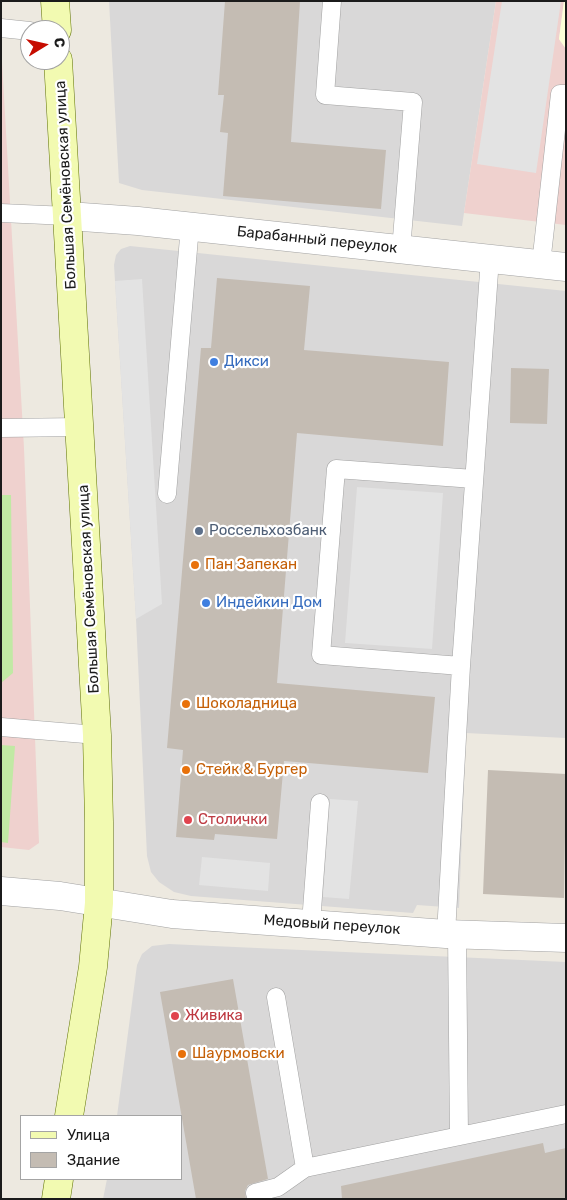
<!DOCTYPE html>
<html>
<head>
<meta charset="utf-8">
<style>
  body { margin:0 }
  #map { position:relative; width:567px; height:1200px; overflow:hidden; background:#ede9e0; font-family:Rubik,sans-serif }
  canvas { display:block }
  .frame { position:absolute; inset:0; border:2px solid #1b1b1b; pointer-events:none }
  .legend { position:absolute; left:20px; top:1115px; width:162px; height:65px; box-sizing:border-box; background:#fff; border:1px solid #a4a4a4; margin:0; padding:6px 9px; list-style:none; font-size:15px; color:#1b1b1b }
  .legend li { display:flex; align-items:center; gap:10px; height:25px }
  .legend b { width:25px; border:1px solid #a4a4a4 }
  .north { position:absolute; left:20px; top:20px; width:50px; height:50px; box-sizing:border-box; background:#fff; border:1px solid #a4a4a4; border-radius:50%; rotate:81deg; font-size:14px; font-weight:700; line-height:20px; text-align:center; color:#1b1b1b }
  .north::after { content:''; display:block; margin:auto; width:18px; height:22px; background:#c60c00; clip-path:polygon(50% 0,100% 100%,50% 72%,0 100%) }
</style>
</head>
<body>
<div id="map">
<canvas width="567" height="1200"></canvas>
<div class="frame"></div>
<ul class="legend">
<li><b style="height:6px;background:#f2fab1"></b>Улица</li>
<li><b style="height:14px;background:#c4bcb3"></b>Здание</li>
</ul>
<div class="north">С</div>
</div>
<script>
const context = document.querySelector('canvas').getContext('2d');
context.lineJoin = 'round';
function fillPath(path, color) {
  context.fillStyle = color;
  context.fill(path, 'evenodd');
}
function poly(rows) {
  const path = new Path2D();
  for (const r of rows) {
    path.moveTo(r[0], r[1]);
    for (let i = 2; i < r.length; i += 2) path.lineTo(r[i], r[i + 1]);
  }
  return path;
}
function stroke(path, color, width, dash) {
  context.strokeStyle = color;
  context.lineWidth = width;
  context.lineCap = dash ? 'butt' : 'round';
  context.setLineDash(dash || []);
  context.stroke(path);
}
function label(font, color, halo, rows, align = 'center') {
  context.font = font + ' Rubik,sans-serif';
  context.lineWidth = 4.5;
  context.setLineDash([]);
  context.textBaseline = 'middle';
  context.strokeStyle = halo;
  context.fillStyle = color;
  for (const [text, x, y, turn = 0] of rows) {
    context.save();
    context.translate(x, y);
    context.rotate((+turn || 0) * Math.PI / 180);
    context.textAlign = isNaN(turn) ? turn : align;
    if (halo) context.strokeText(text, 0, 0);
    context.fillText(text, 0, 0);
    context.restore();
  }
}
const residential = poly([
  [109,1,496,1,462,226,142,190,119,183],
  [130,246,566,291,566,738,466,733,459,908,417,905,413,913,191,896,174,892,159,882,151,872,147,856,136,619,114,265,116,255,121,249],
  [169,944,566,962,566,1199,103,1199,107,1179,181,1179,181,1116,117,1116,137,965,142,954,152,946]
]);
const commercial = poly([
  [496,1,564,1,559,39,566,49,566,225,464,213],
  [1,44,24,448,39,843,29,850,1,847]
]);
const education = poly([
  [564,1,566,1,566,49,559,39]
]);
const grass = poly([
  [1,495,11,495,13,673,1,683],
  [1,745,15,746,8,843,1,842]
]);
const parking = poly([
  [502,1,561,1,536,173,477,164],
  [142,279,162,604,136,619,115,281],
  [357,487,443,493,432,649,345,643],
  [330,799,358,801,349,899,323,897],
  [202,857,270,863,268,891,199,885]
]);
const building = poly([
  [225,1,300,1,291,142,386,150,381,209,223,196,228,133,220,132,224,95,218,95],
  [217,278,310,286,304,350,449,362,443,446,297,433,277,683,435,697,428,773,284,761,277,839,215,834,214,840,176,837,183,750,167,748,201,348,211,348],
  [511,368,549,369,547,424,510,423],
  [488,770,566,774,564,898,483,894],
  [233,979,268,1179,248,1185,245,1191,246,1199,196,1199,160,992],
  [543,1143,545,1153,566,1148,566,1199,342,1199,341,1186]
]);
const service = poly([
  [332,1,325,95,413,102,401,250],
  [1,28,30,31],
  [1,213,68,216],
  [541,264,560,94,566,94],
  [1,428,80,427],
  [167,494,190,226],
  [461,666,321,655,336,469,474,479],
  [1,727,97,735],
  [311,923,320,803],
  [446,934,461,666,490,258],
  [457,934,459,1136],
  [276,997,305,1168],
  [257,1199,255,1193,278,1187,305,1168,566,1114]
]);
const minor = poly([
  [68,216,138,221,566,267],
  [1,891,60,896,172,914,446,934,566,938]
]);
const secondary = poly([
  [55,1,57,30],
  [58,60,97,735,99,822,99,903,93,967,69,1116],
  [56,1199,59,1179]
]);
const markers = [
  [214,362,5,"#3f7fe0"],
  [199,531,5,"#5c6f8a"],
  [195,565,5,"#e8710a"],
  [206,603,5,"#3f7fe0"],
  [186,704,5,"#e8710a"],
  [186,770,5,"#e8710a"],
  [188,820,5,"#e0444e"],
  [175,1016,5,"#e0444e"],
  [182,1054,5,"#e8710a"]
];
const streetNames = [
  ["Большая Семёновская улица",66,185,-93],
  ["Барабанный переулок",317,240,6],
  ["Большая Семёновская улица",89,589,-93],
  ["Медовый переулок",332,925,4]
];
const shopNames = [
  ["Дикси",224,362],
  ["Индейкин Дом",216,603]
];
const serviceNames = [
  ["Россельхозбанк",209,531]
];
const foodNames = [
  ["Пан Запекан",205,565],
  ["Шоколадница",196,704],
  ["Стейк & Бургер",196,770],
  ["Шаурмовски",192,1054]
];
const healthNames = [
  ["Столички",198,820],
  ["Живика",185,1016]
];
fillPath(residential, '#d9d8d8');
fillPath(commercial, '#efd1ce');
fillPath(education, '#fcffd7');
fillPath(grass, '#c1e9a4');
fillPath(parking, '#e3e3e3');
fillPath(building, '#c4bcb3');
stroke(service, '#a2a2a2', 19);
stroke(minor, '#a2a2a2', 29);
stroke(secondary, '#5e7103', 29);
stroke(service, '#fff', 18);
stroke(minor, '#fff', 28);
stroke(secondary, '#f2fab1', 28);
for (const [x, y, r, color] of markers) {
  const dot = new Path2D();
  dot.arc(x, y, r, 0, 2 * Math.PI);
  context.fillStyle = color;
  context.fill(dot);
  stroke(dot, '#fff', 2);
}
label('15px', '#1b1b1b', '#fff', streetNames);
label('15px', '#366cbe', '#fff', shopNames, 'left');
label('15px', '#4e5e75', '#fff', serviceNames, 'left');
label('15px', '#c56008', '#fff', foodNames, 'left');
label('15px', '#be3a42', '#fff', healthNames, 'left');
</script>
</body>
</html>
